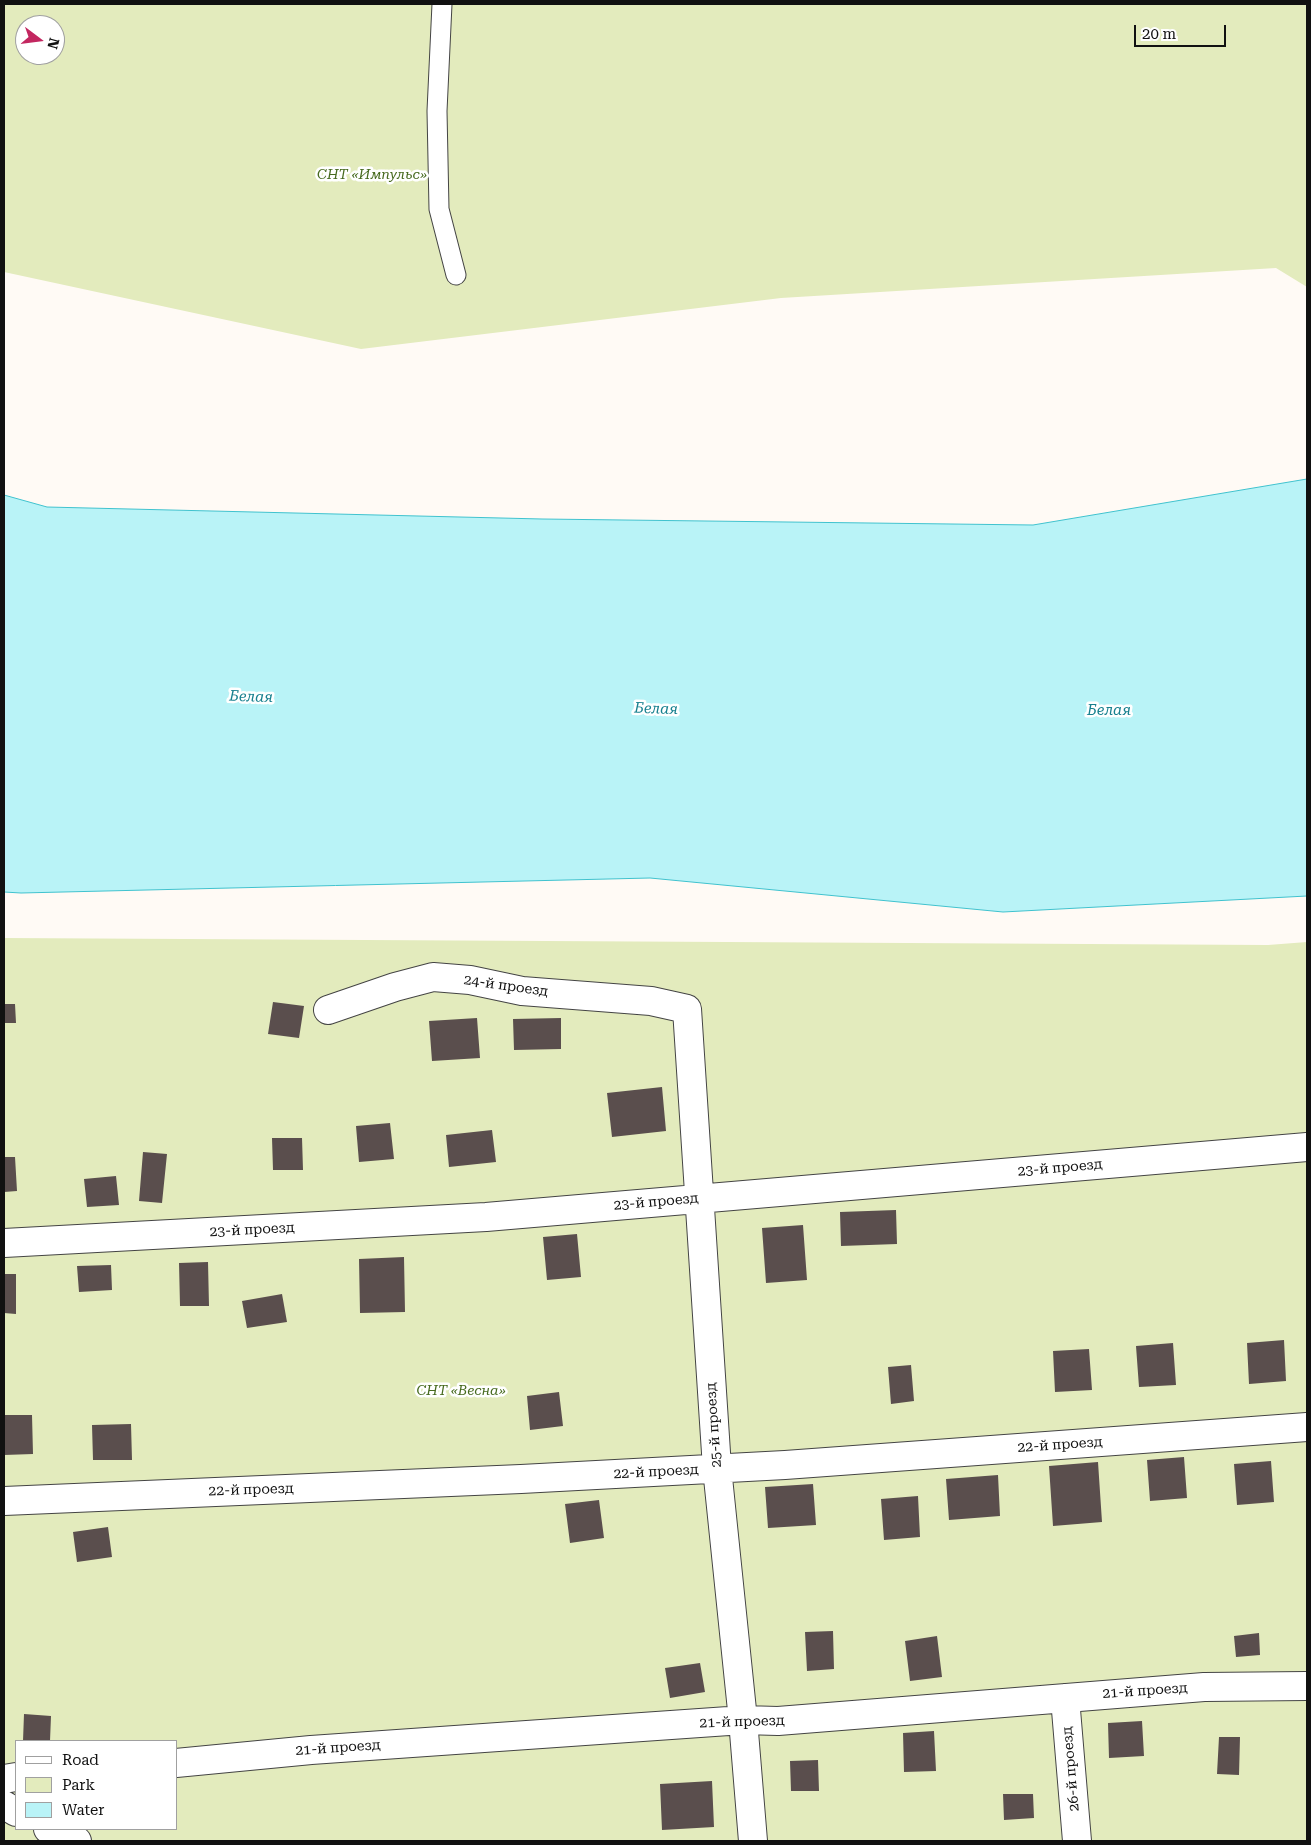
<!DOCTYPE html>
<html>
<head>
<meta charset="utf-8">
<style>
  body { margin:0 }
  #map { position:relative; width:1311px; height:1845px; overflow:hidden; background:#fffaf5; font-family:"Roboto Serif",serif }
  canvas { display:block }
  .frame { position:absolute; inset:0; border:5px solid #111; pointer-events:none }
  .legend { position:absolute; left:15px; top:1740px; width:162px; height:90px; box-sizing:border-box; background:#fff; border:1px solid #a0a0a0; margin:0; padding:6px 9px; list-style:none; font-size:15px; color:#111 }
  .legend li { display:flex; align-items:center; gap:10px; height:25px }
  .legend b { width:25px; border:1px solid #a0a0a0 }
  .north { position:absolute; left:15px; top:15px; width:50px; height:50px; box-sizing:border-box; background:#fff; border:1px solid #a0a0a0; border-radius:50%; rotate:105deg; font-size:14px; font-weight:700; line-height:20px; text-align:center; color:#111 }
  .north::after { content:''; display:block; margin:auto; width:18px; height:22px; background:#c32760; clip-path:polygon(50% 0,100% 100%,50% 72%,0 100%) }
  .scale { position:absolute; left:1134px; top:25px; width:92px; height:22px; box-sizing:border-box; border:2px solid #111; border-top:0; padding-left:6px; font-size:15px; line-height:18px; white-space:nowrap; color:#111; -webkit-text-stroke:4px #fff; paint-order:stroke }
</style>
</head>
<body>
<div id="map">
<canvas width="1311" height="1845"></canvas>
<div class="frame"></div>
<ul class="legend">
<li><b style="height:6px;background:#fff"></b>Road</li>
<li><b style="height:14px;background:#e3ebbd"></b>Park</li>
<li><b style="height:14px;background:#b9f3f7"></b>Water</li>
</ul>
<div class="north">N</div>
<div class="scale">20 m</div>
</div>
<script>
const context = document.querySelector('canvas').getContext('2d');
context.lineJoin = 'round';
function fillPath(path, color) {
  context.fillStyle = color;
  context.fill(path, 'evenodd');
}
function poly(rows) {
  const path = new Path2D();
  for (const r of rows) {
    path.moveTo(r[0], r[1]);
    for (let i = 2; i < r.length; i += 2) path.lineTo(r[i], r[i + 1]);
  }
  return path;
}
function stroke(path, color, width, dash) {
  context.strokeStyle = color;
  context.lineWidth = width;
  context.lineCap = dash ? 'butt' : 'round';
  context.setLineDash(dash || []);
  context.stroke(path);
}
function label(font, color, halo, rows, align = 'center') {
  context.font = font + ' "Roboto Serif",serif';
  context.lineWidth = 5;
  context.setLineDash([]);
  context.textBaseline = 'middle';
  context.strokeStyle = halo;
  context.fillStyle = color;
  for (const [text, x, y, turn = 0] of rows) {
    context.save();
    context.translate(x, y);
    context.rotate((+turn || 0) * Math.PI / 180);
    context.textAlign = isNaN(turn) ? turn : align;
    if (halo) context.strokeText(text, 0, 0);
    context.fillText(text, 0, 0);
    context.restore();
  }
}
const green = poly([
  [4,4,1307,4,1307,287,1276,268,781,298,361,349,4,272],
  [25,25,55,25,55,55,25,55],
  [4,938,1268,945,1307,942,1307,1841,4,1841],
  [16,1741,176,1741,176,1829,16,1829]
]);
const water = poly([
  [1307,479,1307,896,1003,912,650,878,21,893,4,892,4,495,47,507,542,519,1033,525,1307,479]
]);
const building = poly([
  [273,1002,304,1006,299,1038,268,1034],
  [4,1004,15,1004,16,1023,4,1023],
  [477,1018,480,1058,432,1061,429,1021],
  [561,1018,561,1049,514,1050,513,1019],
  [662,1087,666,1131,612,1137,607,1093],
  [390,1123,394,1159,359,1162,356,1126],
  [492,1130,496,1162,449,1167,446,1135],
  [272,1138,302,1138,303,1170,273,1170],
  [143,1152,167,1154,162,1203,139,1201],
  [4,1157,15,1157,17,1191,4,1192],
  [116,1176,119,1205,87,1207,84,1179],
  [896,1210,897,1244,841,1246,840,1212],
  [803,1225,807,1280,766,1283,762,1228],
  [577,1234,581,1277,547,1280,543,1237],
  [404,1257,405,1312,360,1313,359,1259],
  [208,1262,209,1306,180,1306,179,1263],
  [111,1265,112,1290,79,1292,77,1266],
  [4,1274,16,1274,16,1314,4,1313],
  [282,1294,287,1322,247,1328,242,1301],
  [1284,1340,1286,1381,1249,1384,1247,1343],
  [1173,1343,1176,1385,1139,1387,1136,1346],
  [1089,1349,1092,1390,1055,1392,1053,1351],
  [911,1365,914,1401,891,1404,888,1367],
  [559,1392,563,1426,530,1430,527,1396],
  [4,1415,32,1415,33,1454,4,1455],
  [131,1424,132,1460,93,1460,92,1425],
  [1184,1457,1187,1498,1150,1501,1147,1460],
  [1271,1461,1274,1502,1237,1505,1234,1464],
  [1098,1462,1102,1522,1053,1526,1049,1466],
  [998,1475,1000,1516,949,1520,946,1479],
  [813,1484,816,1525,768,1528,765,1487],
  [918,1496,920,1537,884,1540,881,1499],
  [599,1500,604,1538,570,1543,565,1504],
  [108,1527,112,1557,77,1562,73,1532],
  [833,1631,834,1669,807,1671,805,1632],
  [1259,1633,1260,1655,1236,1657,1234,1636],
  [937,1636,942,1677,910,1681,905,1641],
  [700,1663,705,1692,670,1698,665,1668],
  [24,1714,51,1716,50,1741,23,1741],
  [1142,1721,1144,1756,1109,1758,1108,1723],
  [934,1731,936,1771,904,1772,903,1733],
  [1219,1737,1240,1737,1239,1775,1217,1774],
  [818,1760,819,1791,791,1791,790,1761],
  [712,1781,714,1827,662,1830,660,1784],
  [1003,1794,1033,1794,1034,1818,1004,1820]
]);
const lane = poly([
  [442,4,437,111,439,209,456,275]
]);
const street = poly([
  [328,1010,395,987,433,977,470,980,522,991,651,1001,687,1009,717,1468,743,1720,753,1841],
  [4,1243,486,1217,1307,1147],
  [4,1501,521,1479,785,1465,1307,1427],
  [1065,1698,1077,1841],
  [176,1763,311,1750,743,1720,778,1721,1204,1687,1307,1686],
  [4,1779,16,1777],
  [4,1805,16,1812],
  [48,1829,77,1841]
]);
const parkNames = [
  ["СНТ «Импульс»",372,175],
  ["СНТ «Весна»",461,1391]
];
const streetNames = [
  ["24-й проезд",506,986,8],
  ["23-й проезд",1060,1168,-5],
  ["23-й проезд",656,1202,-5],
  ["23-й проезд",252,1230,-3],
  ["25-й проезд",714,1425,-94],
  ["22-й проезд",1060,1445,-4],
  ["22-й проезд",656,1472,-3],
  ["22-й проезд",251,1490,-2],
  ["21-й проезд",1145,1691,-4],
  ["21-й проезд",742,1722,-2],
  ["21-й проезд",338,1748,-4],
  ["26-й проезд",1071,1769,-95]
];
const waterNames = [
  ["Белая",251,697,2],
  ["Белая",656,709,2],
  ["Белая",1109,711]
];
fillPath(green, '#e3ebbd');
fillPath(water, '#b9f3f7');
stroke(water, '#40c2ce', 1);
fillPath(building, '#5a4e4d');
stroke(lane, '#444', 21);
stroke(street, '#444', 30);
stroke(lane, '#fff', 19);
stroke(street, '#fff', 28);
label('italic 14px', '#476a1f', '#fff', parkNames);
label('14px', '#111', '#fff', streetNames);
label('italic 15px', '#17808f', '#fff', waterNames);
</script>
</body>
</html>
